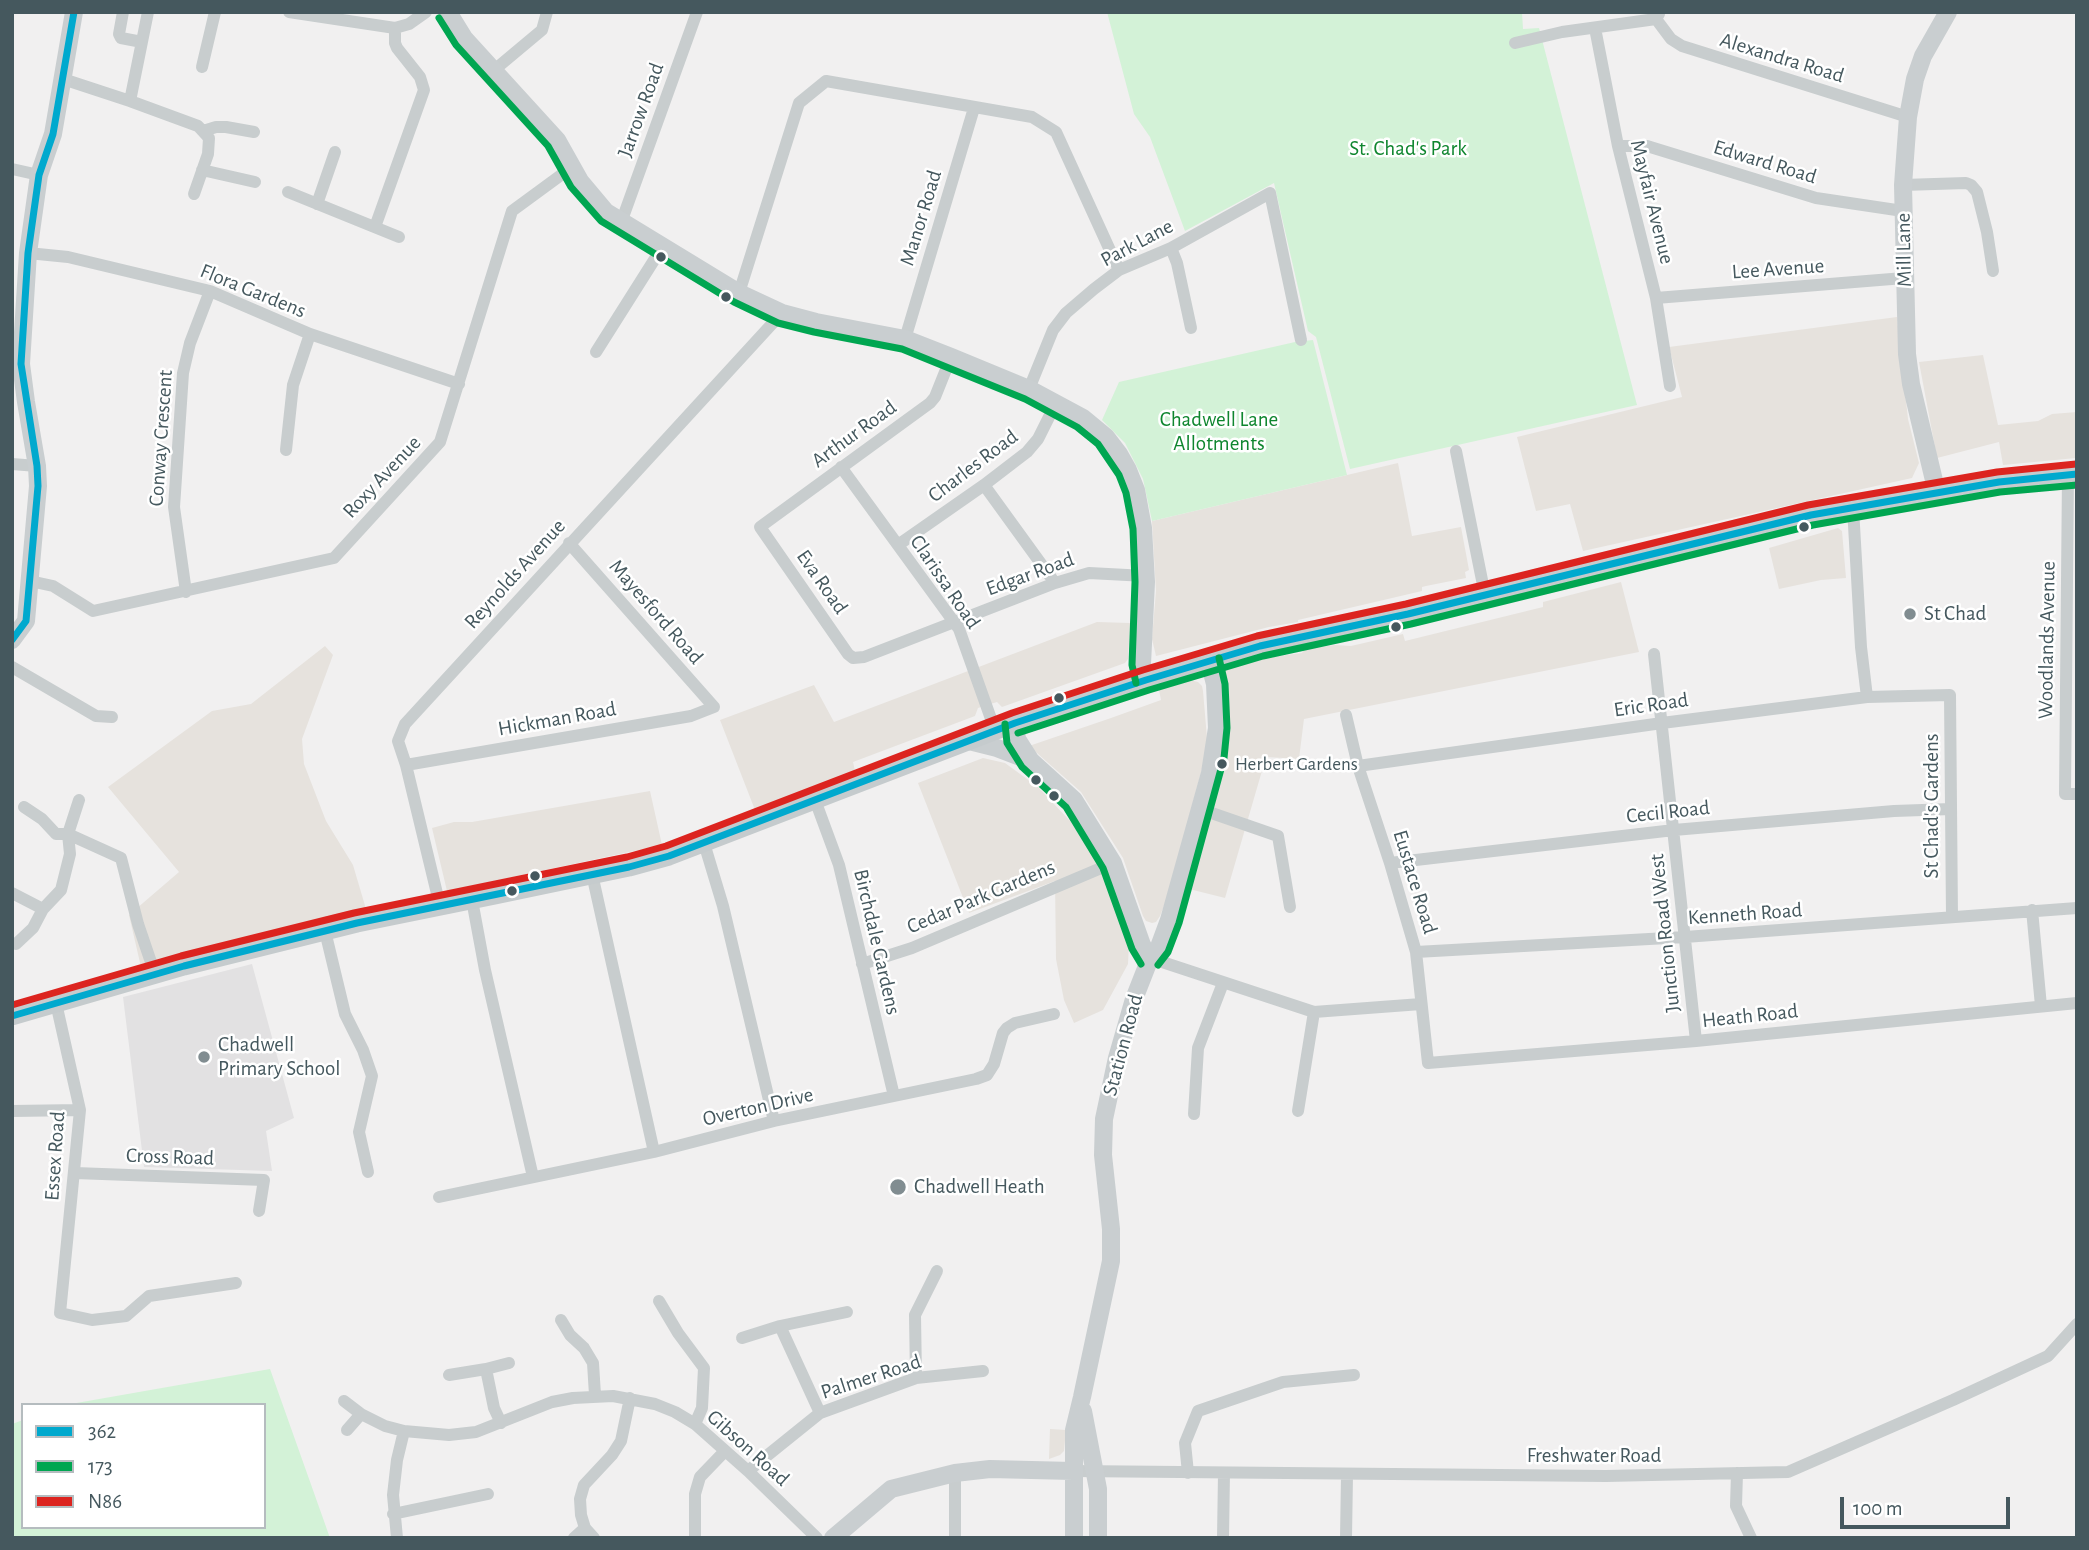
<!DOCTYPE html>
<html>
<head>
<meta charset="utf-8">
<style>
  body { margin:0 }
  #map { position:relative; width:2089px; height:1550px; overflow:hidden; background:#f1f0f0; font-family:"Alegreya Sans",sans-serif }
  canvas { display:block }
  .frame { position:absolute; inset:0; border:14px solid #45585e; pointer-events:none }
  .legend { position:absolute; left:21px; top:1403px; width:245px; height:126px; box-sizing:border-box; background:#fff; border:2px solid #b5bcbf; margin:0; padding:9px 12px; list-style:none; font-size:21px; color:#45585e }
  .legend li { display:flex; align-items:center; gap:14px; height:35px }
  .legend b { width:35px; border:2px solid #b5bcbf }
  .scale { position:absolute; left:1840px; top:1497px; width:170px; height:32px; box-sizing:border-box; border:4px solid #45585e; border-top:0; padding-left:9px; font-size:21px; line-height:24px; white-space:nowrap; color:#45585e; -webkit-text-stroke:5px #fff; paint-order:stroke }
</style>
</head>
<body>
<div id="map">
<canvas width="2089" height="1550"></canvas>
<div class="frame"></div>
<ul class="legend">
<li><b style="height:9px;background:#00a9ce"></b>362</li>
<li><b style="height:9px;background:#00a651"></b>173</li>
<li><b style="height:9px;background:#dc241f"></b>N86</li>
</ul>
<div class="scale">100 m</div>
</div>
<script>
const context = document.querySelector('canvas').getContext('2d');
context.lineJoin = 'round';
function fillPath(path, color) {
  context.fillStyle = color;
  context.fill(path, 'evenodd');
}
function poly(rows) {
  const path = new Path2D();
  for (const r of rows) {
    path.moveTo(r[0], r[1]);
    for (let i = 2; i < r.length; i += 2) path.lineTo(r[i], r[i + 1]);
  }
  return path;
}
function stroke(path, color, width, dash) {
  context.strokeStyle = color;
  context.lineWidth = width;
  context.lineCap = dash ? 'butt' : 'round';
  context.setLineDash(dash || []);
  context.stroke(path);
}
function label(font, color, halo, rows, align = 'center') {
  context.font = font + ' "Alegreya Sans",sans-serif';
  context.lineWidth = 5;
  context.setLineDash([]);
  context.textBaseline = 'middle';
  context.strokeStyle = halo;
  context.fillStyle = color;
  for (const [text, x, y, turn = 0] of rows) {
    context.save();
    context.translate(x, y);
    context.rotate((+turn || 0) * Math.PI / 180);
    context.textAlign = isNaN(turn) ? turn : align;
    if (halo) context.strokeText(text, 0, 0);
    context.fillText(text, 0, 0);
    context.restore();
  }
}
const commercial = poly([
  [1897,317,1908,419,1919,463,1912,478,1583,551,1570,504,1536,511,1517,437,1682,397,1669,347],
  [1983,355,1998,425,2038,421,2052,414,2077,412,2077,482,2076,458,2003,465,1999,442,1937,458,1919,362],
  [1398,463,1412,536,1461,527,1469,570,1465,572,1466,578,1426,586,1422,587,1422,591,1298,620,1298,622,1269,627,1156,656,1152,639,1156,591,1152,521],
  [1838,528,1842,531,1846,578,1821,580,1779,589,1769,548],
  [1621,582,1639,652,1304,719,1299,759,1266,757,1225,898,1189,889,1229,744,1224,670,1228,666,1271,657,1302,653,1304,649,1335,645,1351,646,1403,634,1405,641,1543,607,1543,602],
  [1097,622,1130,623,1128,659,1125,663,1002,707,997,702,978,708,975,716,853,762,855,771,755,810,720,720,814,685,834,722],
  [325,646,333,655,302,739,304,764,326,821,353,865,366,909,141,967,129,915,179,872,108,787,212,711,251,704],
  [1190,680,1198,682,1202,686,1203,691,1207,738,1204,761,1169,893,1160,916,1156,922,1152,923,1146,921,1143,916,1123,858,1081,792,1029,746,1111,718,1161,700,1159,690],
  [983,758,1005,763,1038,787,1071,822,1108,880,1124,914,1129,944,1128,964,1103,1010,1074,1023,1064,1000,1056,959,1055,881,969,913,918,783],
  [650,791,662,845,447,891,432,828,454,822,472,822],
  [1050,1429,1066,1430,1064,1451,1060,1455,1049,1459]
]);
const education = poly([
  [252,964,294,1118,266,1131,272,1171,144,1167,123,997]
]);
const green = poly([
  [1107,12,1522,12,1523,29,1539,28,1637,405,1350,469,1316,337,1308,331,1274,183,1185,231,1150,137,1134,114],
  [1313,340,1347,475,1152,521,1143,479,1125,443,1102,420,1119,382,1295,342],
  [270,1369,330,1538,12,1538,12,1424,23,1420,23,1527,264,1527,264,1405,65,1405]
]);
const street = poly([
  [123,12,119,34,121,38,142,42],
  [289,12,395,28],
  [1656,19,1671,39,1682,46,1908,117],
  [1595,28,1618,146,1656,298,1670,386],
  [1515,43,1562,32,1656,19,1659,14],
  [202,67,215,12],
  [493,71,542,30,547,12],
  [63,79,130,101,198,126,209,138,208,154,194,194],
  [130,101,148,12],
  [203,131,216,127,226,127,254,132],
  [1618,146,1647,146,1816,198,1903,211],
  [12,169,39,175],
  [202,170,255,182],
  [1903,185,1966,183,1971,185,1977,192,1987,232,1993,271],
  [288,192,399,237],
  [317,204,335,152],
  [622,220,697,12],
  [375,227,424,90,420,77,397,48,395,43,395,28,409,24,426,12],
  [1171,248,1177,263,1191,328],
  [28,253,68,257,210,291,310,334,459,384],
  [739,293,799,103,826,81,1032,117,1056,132,1119,270],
  [1656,298,1904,278],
  [905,339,974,108],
  [596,352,663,246],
  [951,357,935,397,930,403,760,527,848,654,853,658,864,657,1055,583,1089,573,1146,576],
  [1029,389,1053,330,1066,313,1094,289,1119,270,1171,248,1270,193,1301,340],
  [286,450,293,385,310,334],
  [1456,451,1485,595],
  [12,464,37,466],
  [841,467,959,629,995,730],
  [2068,474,2065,794,2077,794],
  [984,485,1055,583],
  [1853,508,1861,647,1867,697],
  [898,545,984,485,1027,452,1038,439,1056,403],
  [30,581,53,586,93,611,334,558,440,442,512,211,572,167],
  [186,592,174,507,183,373,190,343,210,291],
  [1654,654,1696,1041],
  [12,667,96,716,112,717],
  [1346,715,1358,766,1390,863,1416,952,1428,1063,1696,1041,2077,1003],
  [406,765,691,716,714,707,569,543],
  [1358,766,1662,723,1867,697,1950,695,1952,917],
  [815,800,839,865,894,1096],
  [24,807,42,819,56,834,68,834,121,858,138,924,155,974],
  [1200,809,1278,836,1290,907],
  [704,843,723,906,774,1121],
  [1390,863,1674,830,1894,811,1951,809],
  [592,874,654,1152],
  [12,893,43,909,61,890,70,854,68,834,79,800],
  [472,900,485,970,533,1177],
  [440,906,406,765,398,741,405,724,782,313],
  [2032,910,2041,1006],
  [325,931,345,1014,363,1050,372,1076,359,1132,368,1172],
  [16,944,33,928,43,909],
  [1416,952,1685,937,2077,908],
  [1150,958,1314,1012,1421,1004],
  [862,964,912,948,1113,863],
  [56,1003,80,1110,60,1313,92,1320,126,1316,149,1296,236,1283],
  [12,1111,80,1110],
  [1298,1111,1314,1012],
  [1194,1114,1198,1048,1223,983],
  [75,1173,264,1180,259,1211],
  [439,1197,654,1152,774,1121,976,1079,987,1075,994,1064,1003,1033,1007,1028,1015,1023,1054,1014],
  [659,1301,678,1333,704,1368,702,1408,695,1424],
  [561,1320,570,1335,584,1348,593,1363,595,1395],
  [780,1326,820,1413],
  [742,1338,780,1326,847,1312],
  [486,1369,494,1408,501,1423],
  [449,1375,486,1369,509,1363],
  [916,1378,915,1315,937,1271],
  [344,1401,361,1414,385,1426,404,1431,449,1435,476,1432,552,1402,573,1398,613,1396,655,1404,675,1412,695,1424,748,1471,817,1538],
  [347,1430,361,1414],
  [748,1471,820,1413,916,1378,983,1371],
  [1073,1471,1606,1476,1788,1472,1953,1400,2048,1356,2077,1324],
  [1188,1473,1185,1443,1198,1411,1283,1382,1354,1375],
  [1737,1473,1736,1506,1751,1538],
  [393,1514,488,1494],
  [397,1538,393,1495,397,1460,404,1431],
  [574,1538,585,1528],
  [594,1538,585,1528,581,1515,580,1499,584,1485,612,1455,621,1441,630,1398],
  [695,1538,695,1494,700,1477,725,1451],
  [955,1538,955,1473],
  [1223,1538,1224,1473],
  [1346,1538,1347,1475]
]);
const secondary = poly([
  [448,12,464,38,557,140,580,181,606,212,739,293,782,313,816,322,905,339,951,357,1029,389,1083,418,1106,437,1119,454,1128,470,1136,490,1143,528,1146,582,1142,664,1146,680],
  [1937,493,1911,384,1907,354,1903,185,1908,117,1915,79,1923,56,1948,12],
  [12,640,26,621,38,486,37,466,26,402,21,364,28,253,39,175,53,134,74,12],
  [1015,723,1017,739,1031,761,1074,800,1113,863,1142,945,1150,958],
  [969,741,997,748,1031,761],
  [1083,1411,1098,1489,1098,1538],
  [833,1538,891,1489,955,1473,990,1469,1073,1471],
  [1074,1538,1074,1430,1082,1397,1111,1261,1111,1229,1103,1155,1104,1119,1117,1058,1134,999,1145,971,1150,958,1159,947,1169,920,1210,773,1217,728,1215,684,1209,661]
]);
const primary = poly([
  [12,1016,184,966,357,923,495,895,629,867,669,856,1015,723,1146,680,1260,646,1408,614,1811,515,1999,482,2077,474]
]);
const bus1 = poly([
  [12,640,26,621,38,486,37,466,21,364,28,253,39,175,53,134,74,12],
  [12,1016,184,966,357,923,629,867,669,856,1015,723,1146,680,1260,646,1408,614,1811,515,1999,482,2077,474]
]);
const bus2 = poly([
  [439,18,456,45,548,146,571,187,601,221,734,302,778,323,814,332,902,349,1025,399,1077,427,1098,444,1119,475,1126,493,1133,529,1135,582,1132,665,1136,683],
  [1005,724,1007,743,1022,767,1066,807,1103,868,1132,949,1141,964],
  [1018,733,1149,690,1263,656,1411,624,1813,525,2000,492,2077,485],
  [1158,965,1168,952,1179,923,1224,758,1227,728,1225,684,1219,658]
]);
const bus3 = poly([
  [12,1005,181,956,354,913,627,857,666,846,1012,713,1143,670,1257,636,1406,604,1808,505,1997,472,2076,464]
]);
const markers = [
  [661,257,6,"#45585e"],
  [726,297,6,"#45585e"],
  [1804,527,6,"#45585e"],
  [1910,614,7,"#818d91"],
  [1396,627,6,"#45585e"],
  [1059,698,6,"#45585e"],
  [1222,764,6,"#45585e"],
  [1036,780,6,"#45585e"],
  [1054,796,6,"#45585e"],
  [535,876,6,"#45585e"],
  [512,891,6,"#45585e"],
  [204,1057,7,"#818d91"],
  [898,1187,9,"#818d91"]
];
const busNames = [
  ["Herbert Gardens",1235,764]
];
const streetNames = [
  ["Alexandra Road",1782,58,17],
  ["Jarrow Road",641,110,-70],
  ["Edward Road",1765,162,17],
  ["Mayfair Avenue",1652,202,76],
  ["Manor Road",921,218,-73],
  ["Park Lane",1137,243,-28],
  ["Mill Lane",1904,250,-91],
  ["Lee Avenue",1778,269,-4],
  ["Flora Gardens",253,291,22],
  ["Arthur Road",854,434,-36],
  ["Conway Crescent",161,438,-86],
  ["Charles Road",973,466,-37],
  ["Roxy Avenue",382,477,-47],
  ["Reynolds Avenue",515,574,-48],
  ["Edgar Road",1030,574,-20],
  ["Eva Road",822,582,55],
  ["Clarissa Road",945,582,56],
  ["Mayesford Road",656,612,49],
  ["Woodlands Avenue",2047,640,-89],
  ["Eric Road",1651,705,-8],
  ["Hickman Road",557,719,-10],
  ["St Chad's Gardens",1932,806,-90],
  ["Cecil Road",1668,812,-6],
  ["Eustace Road",1415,882,73],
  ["Cedar Park Gardens",981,897,-23],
  ["Kenneth Road",1745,914,-4],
  ["Junction Road West",1665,933,-96],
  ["Birchdale Gardens",877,942,77],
  ["Heath Road",1750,1016,-6],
  ["Station Road",1123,1045,-75],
  ["Overton Drive",758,1107,-13],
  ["Essex Road",55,1156,-86],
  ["Cross Road",170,1157,2],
  ["Palmer Road",871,1377,-18],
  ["Gibson Road",748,1448,42],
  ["Freshwater Road",1594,1456]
];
const parkNames = [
  ["St. Chad's Park",1408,149],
  ["Chadwell Lane",1219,420],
  ["Allotments",1219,444]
];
const poiNames = [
  ["St Chad",1924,614],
  ["Chadwell",218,1045],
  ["Primary School",218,1069],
  ["Chadwell Heath",914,1187]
];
fillPath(commercial, '#e6e2dd');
fillPath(education, '#e2e1e2');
fillPath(green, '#d3f2d7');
stroke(street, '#c8cdce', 12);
stroke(secondary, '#c9ced0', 18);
stroke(primary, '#c5cbcd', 19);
stroke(bus1, '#00a9ce', 7);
stroke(bus2, '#00a651', 7);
stroke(bus3, '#dc241f', 7);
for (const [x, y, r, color] of markers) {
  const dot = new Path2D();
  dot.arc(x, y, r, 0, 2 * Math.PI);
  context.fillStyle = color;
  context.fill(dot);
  stroke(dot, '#fff', 2.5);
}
label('19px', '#45585e', '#fff', busNames, 'left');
label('21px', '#45585e', '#fff', streetNames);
label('21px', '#0f862f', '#fff', parkNames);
label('21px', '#45585e', '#fff', poiNames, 'left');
</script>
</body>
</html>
